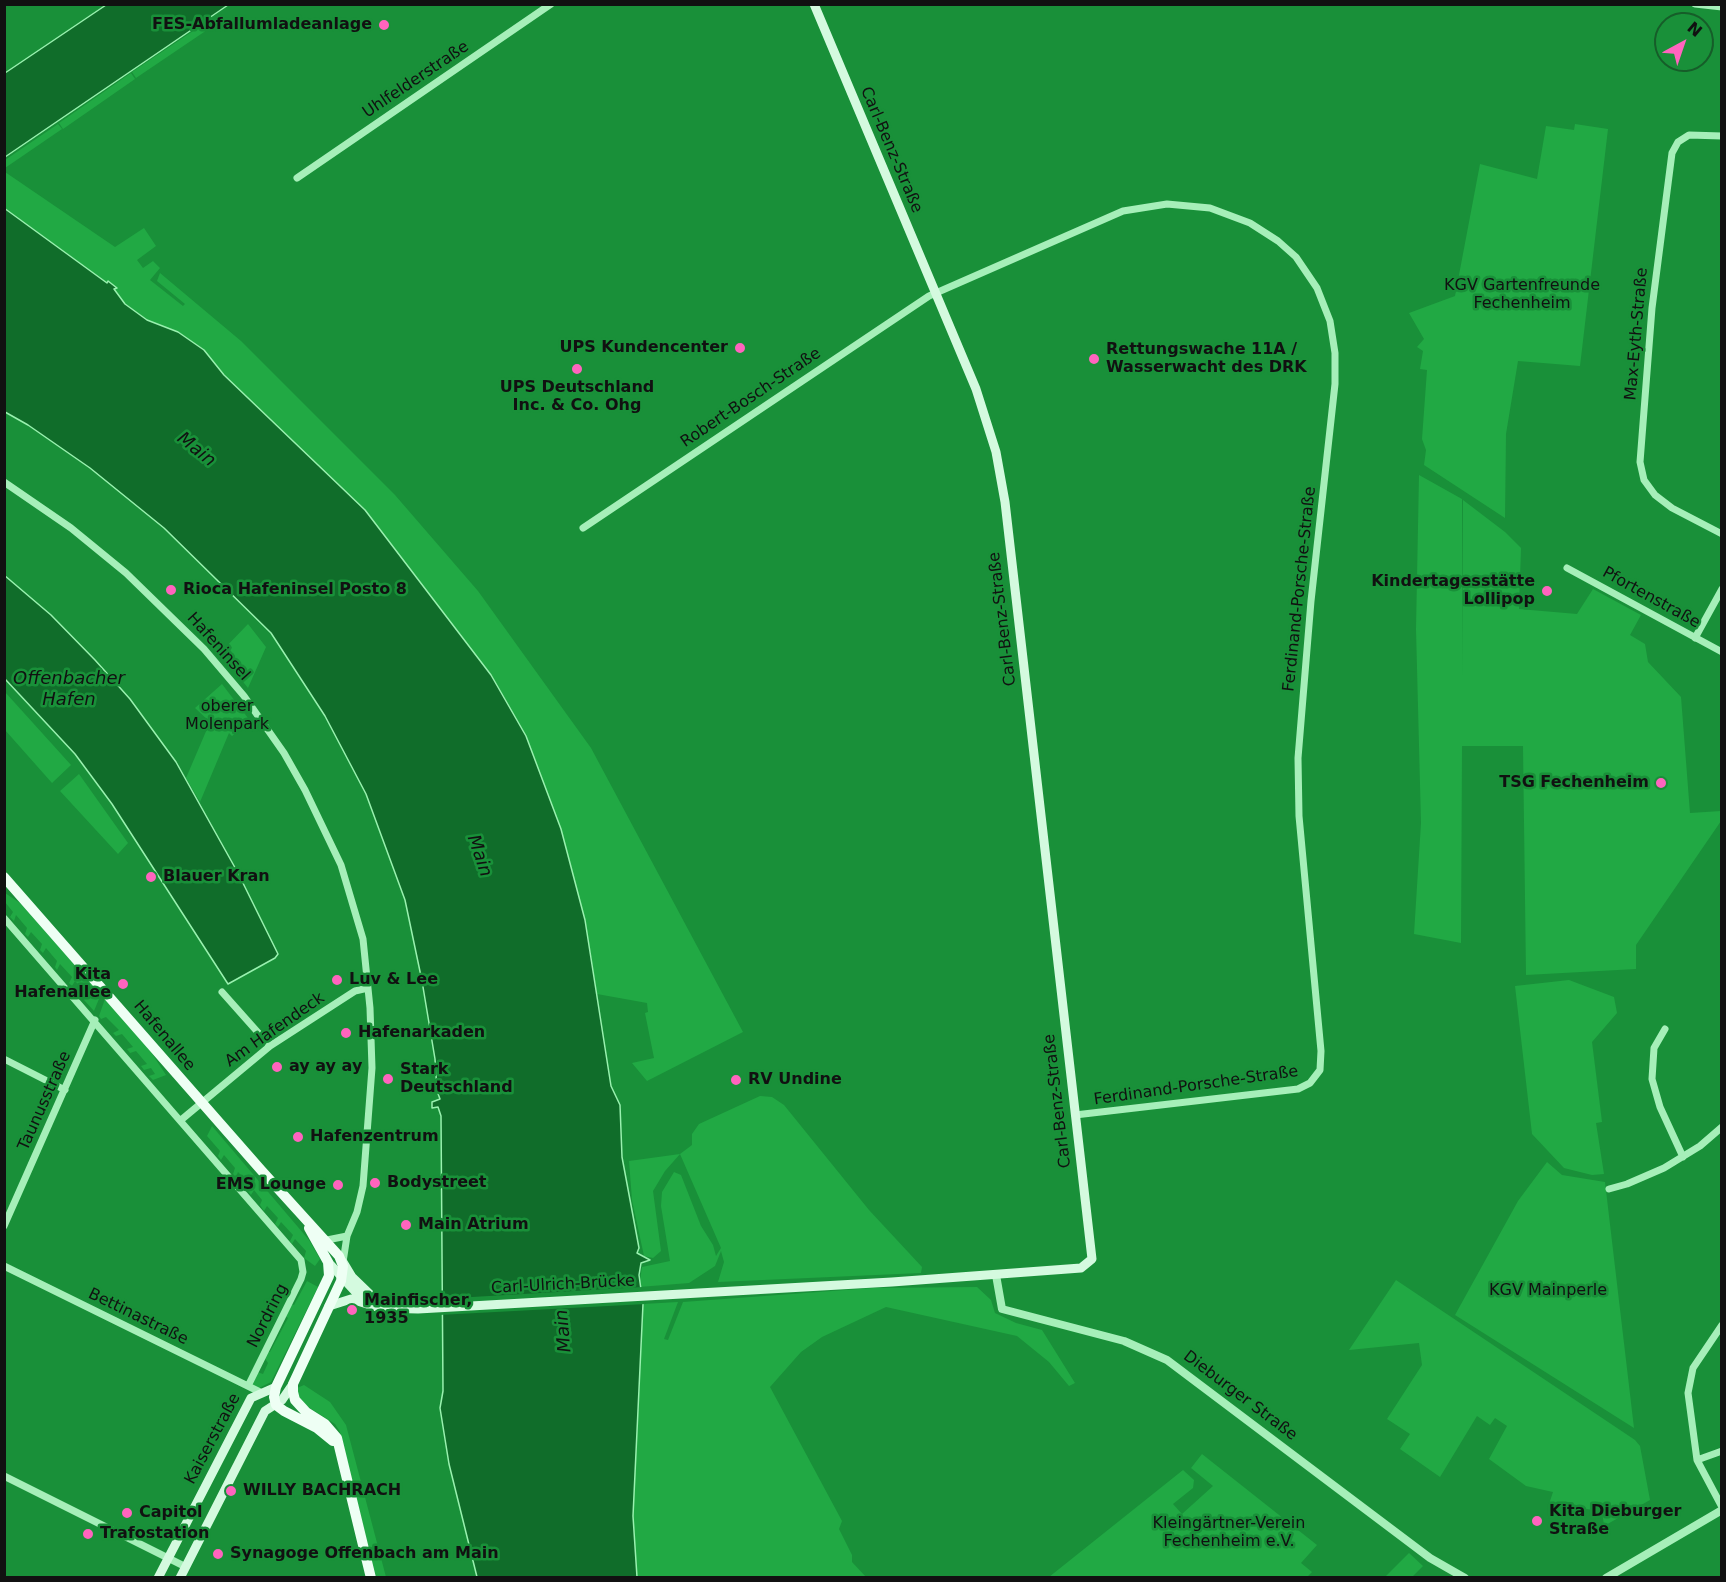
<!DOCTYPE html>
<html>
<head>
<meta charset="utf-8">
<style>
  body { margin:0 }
  #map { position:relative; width:1726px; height:1582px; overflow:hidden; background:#199039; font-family:"DejaVu Sans",sans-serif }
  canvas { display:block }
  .frame { position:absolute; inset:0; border:6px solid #111; pointer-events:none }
  .north { position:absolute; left:1654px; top:12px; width:60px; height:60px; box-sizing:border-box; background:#199039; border:2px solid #165d29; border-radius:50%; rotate:40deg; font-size:16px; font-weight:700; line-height:24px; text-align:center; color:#111 }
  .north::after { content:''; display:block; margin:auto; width:21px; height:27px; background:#ff64be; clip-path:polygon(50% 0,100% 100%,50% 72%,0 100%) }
</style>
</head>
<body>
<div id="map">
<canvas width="1726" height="1582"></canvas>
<div class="frame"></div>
<div class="north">N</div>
</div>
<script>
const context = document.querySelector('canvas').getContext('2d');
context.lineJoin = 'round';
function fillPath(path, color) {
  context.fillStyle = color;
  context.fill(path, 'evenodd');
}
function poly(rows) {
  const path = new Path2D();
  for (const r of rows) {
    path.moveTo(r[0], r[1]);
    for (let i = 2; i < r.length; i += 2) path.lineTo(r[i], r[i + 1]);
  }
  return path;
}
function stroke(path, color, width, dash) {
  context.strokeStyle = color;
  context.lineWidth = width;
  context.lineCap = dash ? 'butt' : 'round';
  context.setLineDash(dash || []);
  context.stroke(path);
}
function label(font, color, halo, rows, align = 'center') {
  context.font = font + ' "DejaVu Sans",sans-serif';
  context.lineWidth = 5;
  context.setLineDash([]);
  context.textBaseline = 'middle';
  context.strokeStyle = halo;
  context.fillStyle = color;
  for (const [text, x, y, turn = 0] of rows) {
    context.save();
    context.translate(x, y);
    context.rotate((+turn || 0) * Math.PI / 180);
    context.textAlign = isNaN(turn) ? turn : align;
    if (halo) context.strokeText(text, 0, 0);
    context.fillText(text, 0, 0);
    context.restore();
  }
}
const green = poly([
  [208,21,210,28,136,78,132,72],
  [131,73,135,79,63,129,59,123],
  [58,124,62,129,5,168,5,160],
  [1575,124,1608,129,1580,366,1518,361,1506,434,1505,518,1424,465,1426,450,1422,439,1427,370,1420,369,1423,351,1417,347,1424,339,1409,313,1455,296,1480,164,1537,179,1546,126,1574,130],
  [5,172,115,247,144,228,156,246,137,260,143,268,153,261,160,268,150,280,183,306,185,304,157,281,160,273,241,341,395,495,478,591,591,748,743,1032,647,1081,632,1063,654,1058,645,1013,648,1012,647,1003,597,994,585,920,561,829,526,737,204,350,178,332,147,320,125,304,113,289,115,287,109,282,107,283,5,208],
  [1419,475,1462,499,1462,676,1463,500,1505,532,1521,548,1519,609,1577,614,1593,589,1641,615,1630,635,1645,644,1648,662,1681,697,1690,813,1721,811,1721,821,1636,945,1636,969,1526,975,1523,746,1462,746,1461,943,1414,934,1421,823,1416,629],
  [248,624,266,647,248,688,220,653],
  [222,684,251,722,232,736,229,733,200,802,186,778,210,722,195,708],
  [5,692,71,765,52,783,5,730],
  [79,774,128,843,118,854,60,791],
  [5,893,20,903,101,994,94,1011,84,1000,87,993,75,981,72,986,69,983,72,977,60,964,57,970,55,967,57,961,46,948,43,953,40,950,42,944,31,932,28,937,25,934,27,928,16,915,14,921,10,917,13,912,5,902],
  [1569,980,1614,997,1617,1013,1592,1042,1602,1122,1596,1123,1604,1174,1592,1175,1564,1168,1532,1134,1515,986],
  [105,999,149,1049,166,1075,153,1080,149,1076,155,1074,151,1068,144,1070,141,1066,147,1064,136,1051,130,1053,127,1049,133,1047,122,1034,116,1036,113,1033,119,1030,106,1017,101,1019,99,1016],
  [760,1096,772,1097,784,1105,869,1210,922,1267,921,1273,718,1282,724,1262,721,1251,715,1266,689,1283,639,1287,642,1267,670,1261,661,1206,662,1192,674,1172,681,1175,701,1226,713,1245,716,1256,721,1248,680,1154,665,1171,653,1191,661,1251,653,1258,644,1256,632,1200,629,1161,680,1154,692,1145,692,1134,699,1124],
  [212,1126,309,1240,320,1259,315,1266,304,1258,306,1251,295,1239,292,1244,290,1241,293,1235,281,1222,278,1227,275,1224,278,1218,267,1206,264,1211,260,1205,262,1200,254,1190,251,1195,247,1190,249,1184,238,1172,236,1177,233,1174,235,1168,224,1155,221,1160,218,1156,220,1151,207,1136],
  [1547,1162,1562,1175,1605,1182,1634,1428,1455,1315,1518,1201],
  [1396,1280,1635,1440,1640,1446,1650,1500,1604,1526,1602,1511,1549,1504,1553,1492,1526,1486,1489,1459,1507,1426,1495,1418,1490,1425,1477,1416,1440,1477,1400,1449,1410,1434,1387,1419,1422,1365,1419,1343,1349,1350],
  [307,1281,318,1287,271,1382,259,1388,251,1385,257,1372,263,1374,268,1363,264,1357,267,1351,270,1352,288,1318,285,1316,291,1304,294,1305],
  [977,1287,991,1300,995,1313,1016,1323,1042,1330,1075,1383,1069,1386,1049,1362,1017,1336,886,1307,822,1337,801,1352,770,1387,842,1521,839,1529,852,1555,852,1562,866,1577,637,1578,633,1516,643,1304,678,1302,664,1339,668,1340,683,1302,873,1288],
  [304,1385,330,1402,346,1425,386,1577,376,1577,340,1432,335,1424,302,1403,297,1395,297,1388],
  [1202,1454,1317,1545,1301,1563,1312,1572,1307,1577,1049,1577,1183,1470,1194,1480,1193,1488,1173,1504,1182,1514,1213,1486,1191,1468],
  [1409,1553,1423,1566,1412,1577,1385,1577]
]);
const water = poly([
  [106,5,228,5,5,157,5,73,106,5],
  [4,208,107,283,108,281,117,288,114,289,125,304,147,320,178,332,204,350,224,375,365,510,491,675,526,736,561,829,585,920,611,1086,620,1105,622,1157,639,1248,637,1253,650,1260,641,1263,639,1275,643,1304,633,1516,637,1577,477,1577,449,1464,440,1408,443,1391,441,1116,438,1107,432,1108,432,1102,440,1099,437,1091,435,1059,422,981,405,900,366,794,325,716,271,633,164,528,90,468,28,425,5,412,4,208],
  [4,575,51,615,95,660,130,699,176,762,238,873,278,954,275,958,228,984,112,804,75,754,5,679,4,575]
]);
const pier = poly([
  [642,1287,646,1304,439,1315,438,1299]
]);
const minor = poly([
  [1695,4,1722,7],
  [1722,136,1689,135,1678,142,1672,153,1652,308,1640,462,1644,480,1655,495,1672,508,1722,534],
  [297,178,551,4],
  [4,482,71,528,126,573,204,649,244,696,284,753,305,790,341,865,363,939,370,1008,372,1068,363,1186,357,1212,347,1236,343,1262],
  [583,528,929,296,1123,211,1167,204,1210,208,1250,223,1278,241,1296,257,1317,288,1330,321,1335,353,1335,384,1311,601,1298,758,1299,816,1321,1051,1320,1070,1310,1083,1298,1089,1075,1115],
  [1567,568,1722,652],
  [1695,638,1722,589],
  [4,918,301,1260,303,1272,301,1279,248,1386],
  [222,992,270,1046],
  [1665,1029,1654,1048,1652,1079,1660,1107,1683,1157],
  [4,1059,65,1090],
  [181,1120,270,1046,355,991,368,988],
  [1609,1189,1627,1184,1664,1168,1700,1146,1722,1127],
  [4,1226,95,1020],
  [327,1240,347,1236],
  [4,1266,260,1392],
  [1722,1325,1693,1368,1688,1393,1697,1460,1722,1507],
  [1697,1460,1722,1451],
  [4,1476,186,1567]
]);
const tertiary = poly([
  [996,1275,1002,1309,1124,1341,1167,1360,1430,1558,1465,1578],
  [1606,1578,1722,1510]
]);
const secondary = poly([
  [328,1262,363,1300],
  [343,1262,352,1277,380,1304],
  [329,1306,351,1299,380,1308,418,1309,892,1282,1081,1268,1092,1259,1005,502,996,452,976,389,814,4],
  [158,1578,251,1398,276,1387],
  [180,1578,265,1411,282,1400,293,1384]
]);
const primary = poly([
  [4,877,261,1170,339,1256,343,1266,341,1281,293,1384,293,1392,295,1400,306,1412,325,1424,337,1438,371,1578],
  [309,1228,328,1262,329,1276,276,1387,274,1397,276,1405,284,1411,317,1428,333,1441]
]);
const markers = [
  [384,25,6,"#ff64be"],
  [740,348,6,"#ff64be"],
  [1094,359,6,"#ff64be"],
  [577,369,6,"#ff64be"],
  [171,590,6,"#ff64be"],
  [1547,591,6,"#ff64be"],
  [1661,783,6,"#ff64be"],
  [151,877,6,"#ff64be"],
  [337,980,6,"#ff64be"],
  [123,984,6,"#ff64be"],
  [346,1033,6,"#ff64be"],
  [277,1067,6,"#ff64be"],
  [388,1079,6,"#ff64be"],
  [736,1080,6,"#ff64be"],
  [298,1137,6,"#ff64be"],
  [375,1183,6,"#ff64be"],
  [338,1185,6,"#ff64be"],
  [406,1225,6,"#ff64be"],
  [352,1310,6,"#ff64be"],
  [231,1491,6,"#ff64be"],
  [127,1513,6,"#ff64be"],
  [1537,1521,6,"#ff64be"],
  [88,1534,6,"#ff64be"],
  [218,1554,6,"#ff64be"]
];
const poiNames = [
  ["FES-Abfallumladeanlage",372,25,"right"],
  ["UPS Kundencenter",728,348,"right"],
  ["Rettungswache 11A /",1106,350],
  ["Wasserwacht des DRK",1106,368],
  ["UPS Deutschland",577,388,"center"],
  ["Inc. & Co. Ohg",577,406,"center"],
  ["Kindertagesstätte",1535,582,"right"],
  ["Lollipop",1535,600,"right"],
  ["Rioca Hafeninsel Posto 8",183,590],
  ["TSG Fechenheim",1649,783,"right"],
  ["Blauer Kran",163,877],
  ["Kita",111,975,"right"],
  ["Hafenallee",111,993,"right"],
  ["Luv & Lee",349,980],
  ["Hafenarkaden",358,1033],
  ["ay ay ay",289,1067],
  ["Stark",400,1070],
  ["Deutschland",400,1088],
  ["RV Undine",748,1080],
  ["Hafenzentrum",310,1137],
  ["Bodystreet",387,1183],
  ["EMS Lounge",326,1185,"right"],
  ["Main Atrium",418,1225],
  ["Mainfischer,",364,1301],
  ["1935",364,1319],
  ["WILLY BACHRACH",243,1491],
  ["Kita Dieburger",1549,1512],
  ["Straße",1549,1530],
  ["Capitol",139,1513],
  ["Trafostation",100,1534],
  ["Synagoge Offenbach am Main",230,1554]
];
const streetNames = [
  ["Uhlfelderstraße",416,80,-34],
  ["Carl-Benz-Straße",891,150,67],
  ["Max-Eyth-Straße",1637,334,-85],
  ["Robert-Bosch-Straße",751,398,-34],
  ["Ferdinand-Porsche-Straße",1300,589,-84],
  ["Pfortenstraße",1651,598,29],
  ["Carl-Benz-Straße",1003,619,-97],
  ["Hafeninsel",218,647,48],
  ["Am Hafendeck",275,1030,-35],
  ["Hafenallee",164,1036,50],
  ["Ferdinand-Porsche-Straße",1196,1086,-8],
  ["Taunusstraße",45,1101,-66],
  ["Carl-Benz-Straße",1058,1101,-97],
  ["Carl-Ulrich-Brücke",563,1285,-3],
  ["Nordring",268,1316,-63],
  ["Bettinastraße",138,1317,26],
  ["Dieburger Straße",1240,1396,37],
  ["Kaiserstraße",213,1439,-62]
];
const parkNames = [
  ["KGV Gartenfreunde",1522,286],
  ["Fechenheim",1522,304],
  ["oberer",227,707],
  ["Molenpark",227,725],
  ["KGV Mainperle",1548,1291],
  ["Kleingärtner-Verein",1229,1524],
  ["Fechenheim e.V.",1229,1542]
];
const waterNames = [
  ["Main",196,450,39],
  ["Offenbacher",69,679],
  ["Hafen",69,700],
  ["Main",479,856,71],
  ["Main",564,1331,-95]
];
fillPath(green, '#21a944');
fillPath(water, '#106d2a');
stroke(water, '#99f1af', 1.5);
fillPath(pier, '#199039');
stroke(minor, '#a6efb9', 7);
stroke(tertiary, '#a6efb9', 8);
stroke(secondary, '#d4fadf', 9);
stroke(primary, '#eefff4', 10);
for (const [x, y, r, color] of markers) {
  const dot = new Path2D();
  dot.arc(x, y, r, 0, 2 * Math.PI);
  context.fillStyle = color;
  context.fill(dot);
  stroke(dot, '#199039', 2);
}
label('bold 16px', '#111', '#199039', poiNames, 'left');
label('16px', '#111', '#199039', streetNames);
label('16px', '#111', '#199039', parkNames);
label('italic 18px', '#111', '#199039', waterNames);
</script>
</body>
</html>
